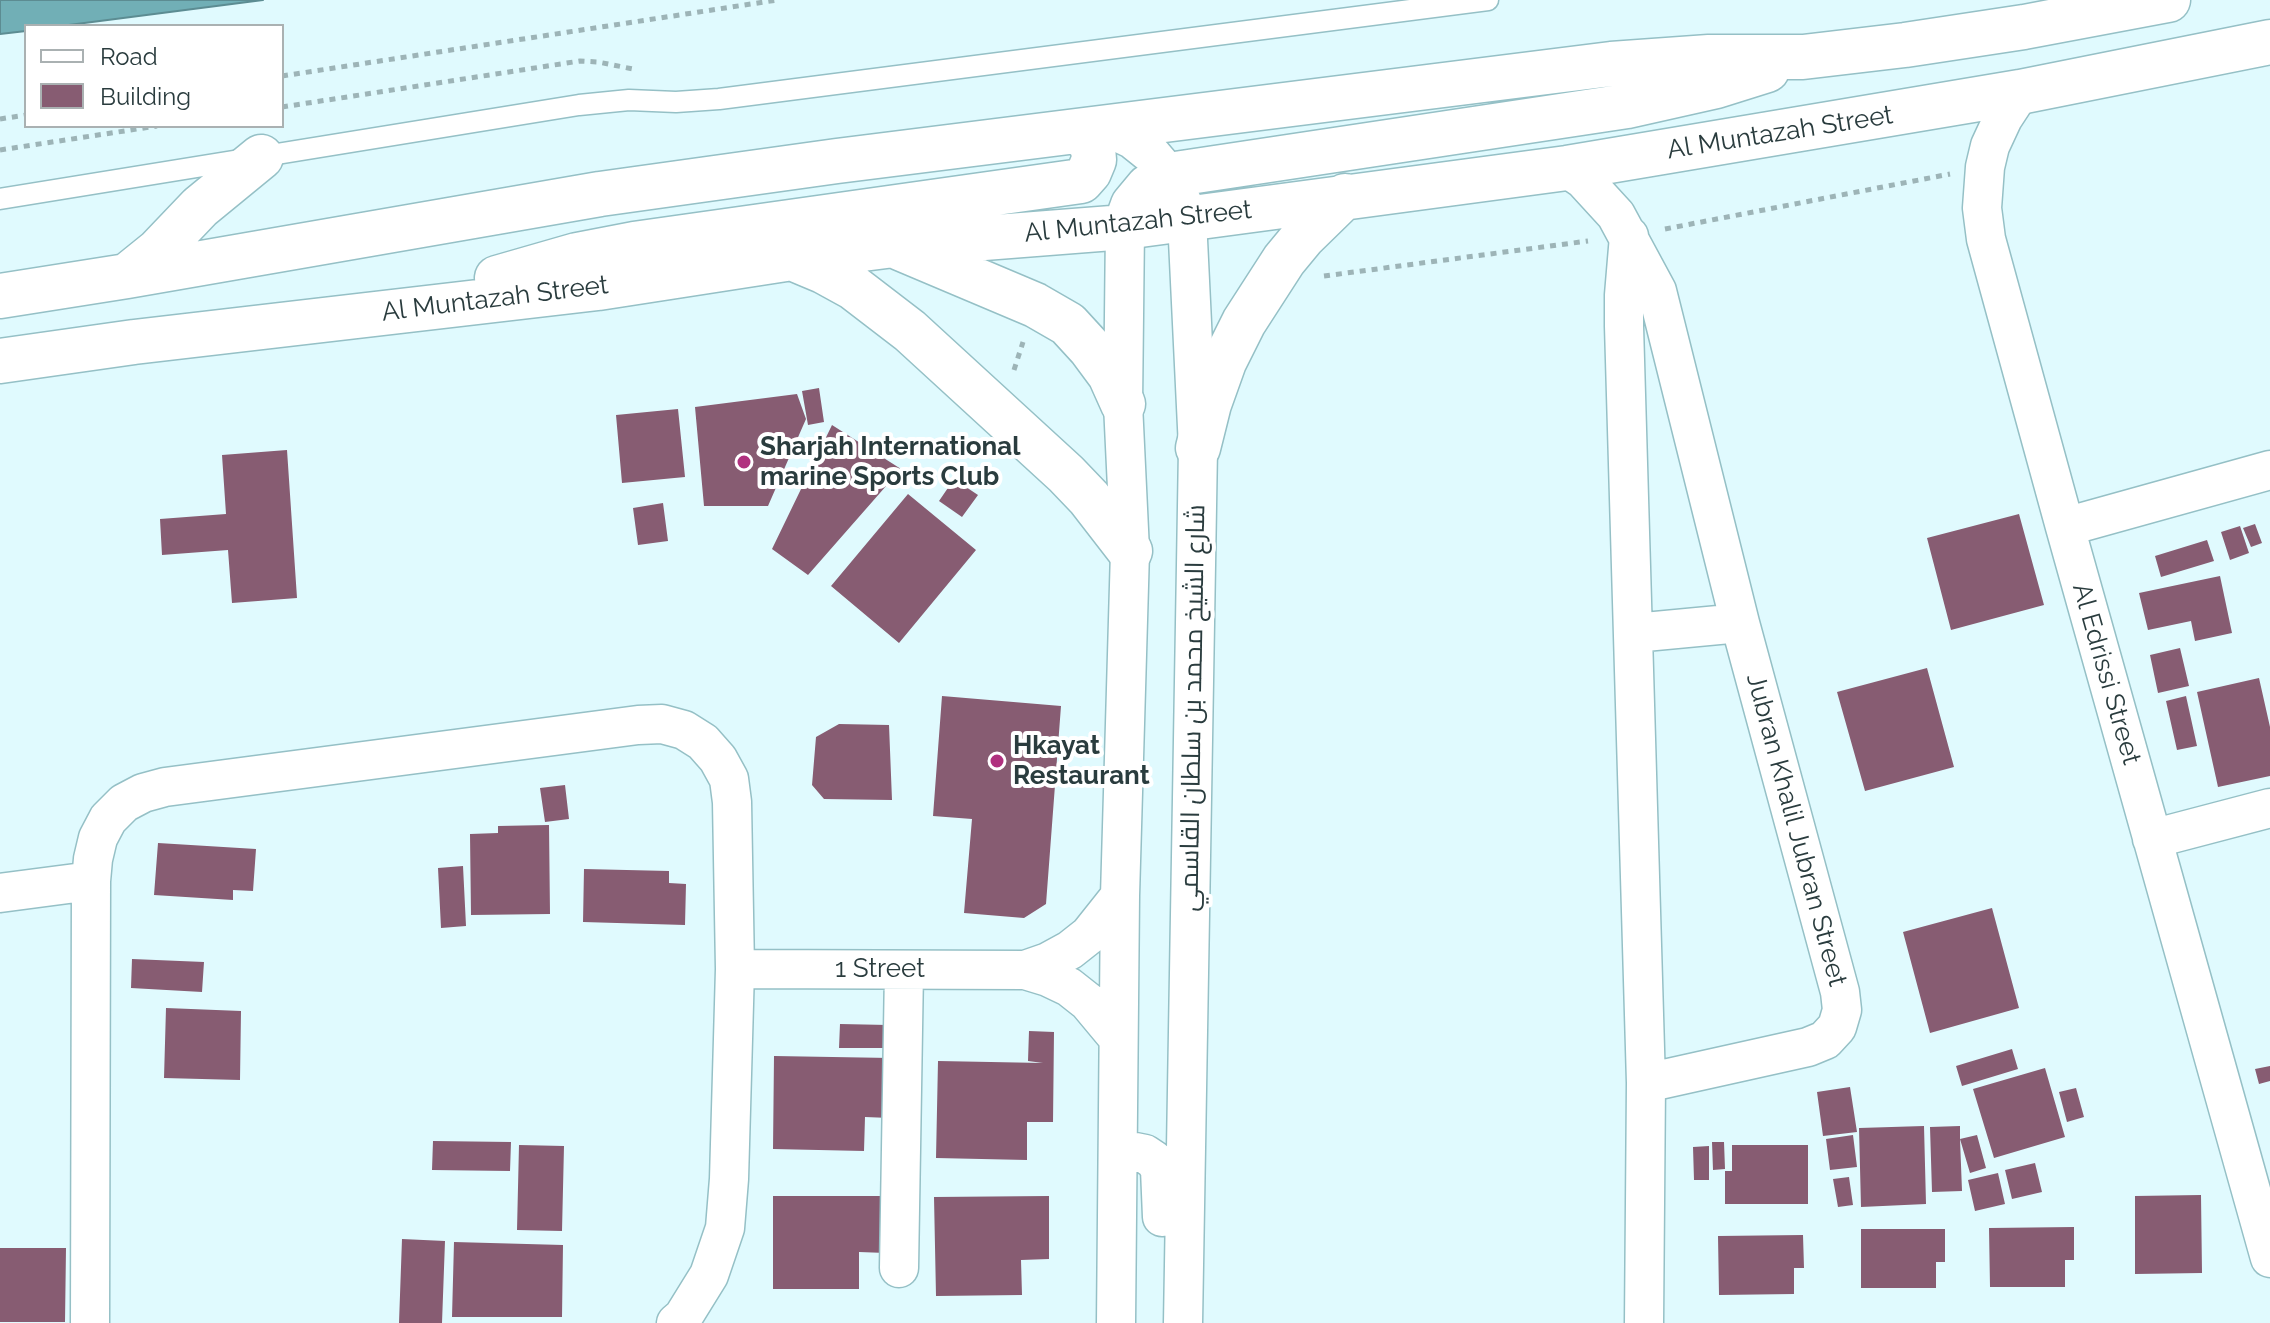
<!DOCTYPE html>
<html>
<head>
<meta charset="utf-8">
<style>
  body { margin:0 }
  #map { position:relative; width:2270px; height:1323px; overflow:hidden; background:#e0fafe; font-family:Raleway,sans-serif }
  canvas { display:block }
  .legend { position:absolute; left:24px; top:24px; width:260px; height:104px; box-sizing:border-box; background:#fff; border:2px solid #aab1b2; margin:0; padding:10px 14px; list-style:none; font-size:24px; color:#2a3c3e }
  .legend li { display:flex; align-items:center; gap:16px; height:40px }
  .legend b { width:40px; border:2px solid #aab1b2 }
</style>
</head>
<body>
<div id="map">
<canvas width="2270" height="1323"></canvas>
<ul class="legend">
<li><b style="height:10px;background:#fff"></b>Road</li>
<li><b style="height:22px;background:#875c72"></b>Building</li>
</ul>
</div>
<script>
const context = document.querySelector('canvas').getContext('2d');
context.lineJoin = 'round';
function fillPath(path, color) {
  context.fillStyle = color;
  context.fill(path, 'evenodd');
}
function poly(rows) {
  const path = new Path2D();
  for (const r of rows) {
    path.moveTo(r[0], r[1]);
    for (let i = 2; i < r.length; i += 2) path.lineTo(r[i], r[i + 1]);
  }
  return path;
}
function stroke(path, color, width, dash) {
  context.strokeStyle = color;
  context.lineWidth = width;
  context.lineCap = dash ? 'butt' : 'round';
  context.setLineDash(dash || []);
  context.stroke(path);
}
function label(font, color, halo, rows, align = 'center') {
  context.font = font + ' Raleway,Cairo,sans-serif';
  context.lineWidth = 8;
  context.setLineDash([]);
  context.textBaseline = 'middle';
  context.strokeStyle = halo;
  context.fillStyle = color;
  for (const [text, x, y, turn = 0] of rows) {
    context.save();
    context.translate(x, y);
    context.rotate((+turn || 0) * Math.PI / 180);
    context.textAlign = isNaN(turn) ? turn : align;
    if (halo) context.strokeText(text, 0, 0);
    context.fillText(text, 0, 0);
    context.restore();
  }
}
const water = poly([
  [0,0,263,0,61,26,26,26,26,31,0,34,0,0]
]);
const building = poly([
  [819,388,824,422,808,425,802,391],
  [797,394,806,419,768,506,704,506,695,407],
  [678,409,685,477,622,483,616,415],
  [832,425,901,469,808,575,772,549],
  [287,450,297,598,232,603,228,550,162,555,160,519,226,514,222,455],
  [954,479,978,495,962,517,939,501],
  [908,494,976,550,899,643,831,586],
  [663,503,668,541,638,545,633,508],
  [2019,514,2044,605,1951,630,1927,538],
  [2255,524,2262,543,2251,547,2243,528],
  [2240,526,2249,553,2230,560,2221,532],
  [2207,540,2214,561,2161,577,2155,556],
  [2220,576,2232,633,2195,641,2191,621,2148,630,2139,593],
  [2180,648,2189,686,2158,693,2150,655],
  [1927,668,1954,767,1865,791,1837,692],
  [2259,678,2270,727,2270,776,2218,787,2197,692],
  [942,696,1061,706,1046,904,1024,918,964,913,972,819,933,816],
  [2186,696,2197,746,2177,750,2166,701],
  [839,724,889,725,892,800,824,799,812,785,816,737],
  [565,785,569,819,545,822,540,788],
  [549,825,550,914,471,915,470,834,498,833,498,826],
  [158,843,256,849,253,891,233,890,233,900,154,895],
  [463,866,466,926,441,928,438,868],
  [584,869,669,871,669,883,686,884,685,925,583,922],
  [1992,908,2019,1008,1930,1033,1903,932],
  [132,959,204,962,202,992,131,988],
  [166,1008,241,1011,240,1080,164,1078],
  [840,1024,888,1025,888,1048,839,1048],
  [1029,1031,1054,1032,1053,1122,1027,1122,1027,1160,936,1158,938,1061,1043,1063,1028,1061],
  [2012,1049,2018,1069,1962,1086,1956,1066],
  [774,1056,891,1058,890,1118,865,1117,864,1151,773,1149],
  [2270,1066,2270,1081,2259,1084,2255,1069],
  [2045,1068,2065,1137,1994,1158,1973,1089],
  [1850,1087,1857,1132,1823,1136,1817,1092],
  [2076,1088,2084,1117,2067,1122,2059,1092],
  [1924,1126,1926,1204,1861,1207,1859,1128],
  [1960,1126,1960,1139,1977,1135,1986,1168,1970,1173,1960,1139,1962,1191,1932,1192,1930,1127],
  [1853,1135,1857,1167,1830,1170,1826,1139],
  [433,1141,511,1142,510,1171,432,1170],
  [1712,1142,1724,1142,1725,1169,1713,1170],
  [519,1145,564,1146,562,1231,517,1230],
  [1732,1145,1808,1145,1808,1204,1725,1204,1725,1171,1732,1171],
  [1709,1146,1709,1180,1694,1180,1693,1147],
  [2035,1163,2042,1192,2012,1199,2005,1170],
  [1998,1173,2005,1204,1975,1211,1968,1180],
  [1849,1177,1853,1205,1838,1207,1833,1179],
  [2201,1195,2202,1273,2135,1274,2135,1196],
  [773,1196,886,1196,886,1253,859,1252,859,1289,773,1289],
  [1049,1196,1049,1259,1021,1260,1022,1295,936,1296,934,1197],
  [2074,1227,2074,1260,2065,1260,2065,1287,1990,1287,1989,1228],
  [1861,1229,1945,1229,1945,1262,1936,1262,1936,1288,1861,1288],
  [1803,1235,1804,1268,1794,1268,1794,1294,1719,1295,1718,1236],
  [402,1239,445,1241,442,1323,399,1323],
  [454,1242,563,1245,562,1317,452,1317],
  [0,1248,66,1248,65,1322,0,1322]
]);
const path = poly([
  [282,76,777,0],
  [282,107,580,61,598,62,633,69],
  [0,119,26,115],
  [0,150,157,126],
  [1665,229,1950,174],
  [1324,276,1588,241],
  [1014,370,1023,342]
]);
const service = poly([
  [0,199,579,105,629,100,676,102,719,99,1488,0]
]);
const minor = poly([
  [2020,92,2003,118,1990,146,1985,167,1982,208,1986,239,2065,527,2270,1258],
  [1109,128,1132,139,1152,155,1169,175,1183,204,1187,219,1198,448,1183,1323],
  [1567,168,1583,179,1616,215,1657,291,1740,623,1840,992,1842,1010,1837,1027,1825,1040,1808,1047,1646,1083],
  [1629,236,1624,295,1624,326,1646,1083,1644,1323],
  [2065,527,2270,470],
  [1634,633,1740,623],
  [2152,839,2270,808],
  [0,893,91,881],
  [735,969,1025,970,1048,977,1069,987,1088,1002,1118,1038],
  [1025,970,1048,962,1070,950,1089,935,1120,896],
  [1118,1163,1124,1156,1135,1152,1145,1154,1154,1160,1160,1169,1162,1217],
  [899,1268,904,970],
  [90,1323,91,881,93,859,98,838,108,819,124,803,143,793,165,787,638,725,662,724,684,730,703,742,718,759,729,779,732,802,735,969,729,1179,725,1228,709,1275,683,1317,676,1323],
  [1116,1323,1120,896,1130,551,1123,404,1125,227]
]);
const secondary = poly([
  [1125,227,1133,205,1148,187,1169,175,1627,106,1716,86,1767,70],
  [900,248,1035,305,1068,324,1090,348,1110,375,1123,404],
  [792,258,823,271,854,288,910,331,1066,474,1089,498,1130,551],
  [127,276,158,251,200,207,261,157],
  [497,278,577,255,634,244,1081,181,1089,172,1094,160,1093,148,1086,137,1075,132],
  [0,296,127,276,600,194,837,161,1611,64,1709,57,1803,57,1905,45,2024,27,2168,0],
  [0,361,134,342,598,288,792,258,894,245,1125,227,1567,168,2020,92,2270,42],
  [1198,448,1209,404,1224,362,1244,322,1284,260,1303,237,1345,196]
]);
const markers = [
  [744,462,8,"#b0317f"],
  [997,761,8,"#b0317f"]
];
const streetNames = [
  ["Al Muntazah Street",1780,133,-9],
  ["Al Muntazah Street",1138,222,-6],
  ["Al Muntazah Street",495,299,-7],
  ["Al Edrissi Street",2106,674,74],
  ["شارع الشيخ محمد بن سلطان القاسمي",1193,708,-89],
  ["Jubran Khalil Jubran Street",1796,830,75],
  ["1 Street",880,969]
];
const poiNames = [
  ["Sharjah International",760,447],
  ["marine Sports Club",760,477],
  ["Hkayat",1013,746],
  ["Restaurant",1013,776]
];
fillPath(water, '#71afb6');
stroke(water, '#5c8c92', 2);
fillPath(building, '#875c72');
stroke(service, '#95c0c6', 23);
stroke(minor, '#95c0c6', 41);
stroke(secondary, '#95c0c6', 47);
stroke(path, '#9db4b7', 5, [6, 6]);
stroke(service, '#fff', 20);
stroke(minor, '#fff', 38);
stroke(secondary, '#fff', 44);
for (const [x, y, r, color] of markers) {
  const dot = new Path2D();
  dot.arc(x, y, r, 0, 2 * Math.PI);
  context.fillStyle = color;
  context.fill(dot);
  stroke(dot, '#fff', 3);
}
label('26px', '#2a3c3e', '#fff', streetNames);
label('bold 26px', '#2a3c3e', '#fff', poiNames, 'left');
</script>
</body>
</html>
